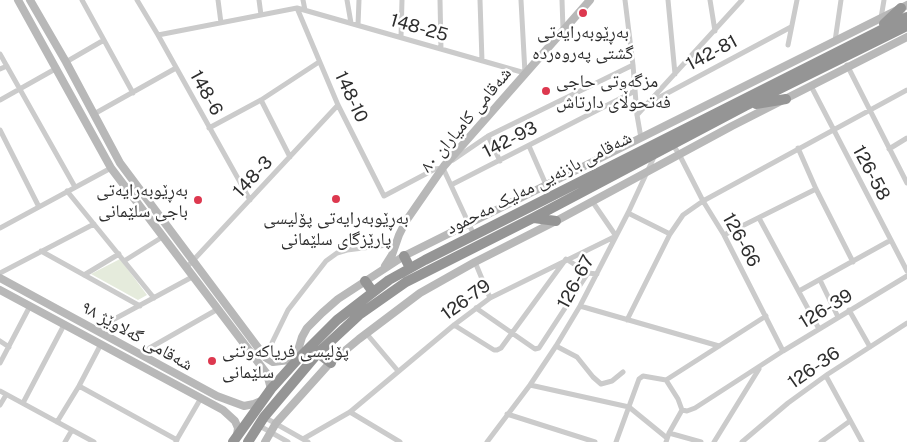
<!DOCTYPE html>
<html>
<head>
<meta charset="utf-8">
<style>
  body { margin:0 }
  canvas { display:block; background:#fff }
</style>
</head>
<body>
<canvas width="907" height="442"></canvas>
<script>
const context = document.querySelector('canvas').getContext('2d');
context.lineJoin = 'round';
function fillPath(path, color) {
  context.fillStyle = color;
  context.fill(path, 'evenodd');
}
function poly(rows) {
  const path = new Path2D();
  for (const r of rows) {
    path.moveTo(r[0], r[1]);
    for (let i = 2; i < r.length; i += 2) path.lineTo(r[i], r[i + 1]);
  }
  return path;
}
function stroke(path, color, width, dash) {
  context.strokeStyle = color;
  context.lineWidth = width;
  context.lineCap = dash ? 'butt' : 'round';
  context.setLineDash(dash || []);
  context.stroke(path);
}
function label(font, color, halo, rows, align = 'center') {
  context.font = font + ' "Public Sans","Noto Naskh Arabic",sans-serif';
  context.lineWidth = 5;
  context.setLineDash([]);
  context.textBaseline = 'middle';
  context.strokeStyle = halo;
  context.fillStyle = color;
  for (const [text, x, y, turn = 0] of rows) {
    context.save();
    context.translate(x, y);
    context.rotate((+turn || 0) * Math.PI / 180);
    context.textAlign = isNaN(turn) ? turn : align;
    if (halo) context.strokeText(text, 0, 0);
    context.fillText(text, 0, 0);
    context.restore();
  }
}
const green = poly([
  [120,259,147,295,138,300,91,274]
]);
const street = poly([
  [82,0,133,93],
  [137,0,158,35,250,200],
  [218,0,221,23],
  [259,0,261,15],
  [303,0,305,10],
  [347,0,351,23],
  [440,0,441,49],
  [480,0,482,61],
  [562,0,563,29],
  [625,0,633,65,637,115,641,138],
  [668,0,675,74],
  [710,0,715,31],
  [297,8,338,105,384,196,435,169,443,168,474,235],
  [881,18,884,0],
  [358,25,359,0],
  [158,35,297,8,525,73,521,0],
  [401,37,402,0],
  [835,41,841,0],
  [788,45,797,0],
  [0,54,75,187],
  [66,62,104,40],
  [847,65,907,183],
  [0,69,7,66],
  [811,86,907,271],
  [0,100,57,68],
  [261,100,290,157],
  [647,104,791,27],
  [94,114,176,68],
  [637,115,742,0],
  [209,128,261,100,319,62],
  [0,130,39,207],
  [488,136,500,161],
  [673,145,679,154,703,201,724,235,783,351],
  [529,146,551,196],
  [798,148,816,189,853,262],
  [889,149,907,138],
  [453,160,488,136,633,65],
  [451,185,635,91],
  [67,191,154,298],
  [628,213,670,234],
  [759,218,819,329],
  [0,228,111,168],
  [724,235,816,189],
  [41,251,140,306],
  [124,261,164,236],
  [475,262,490,298],
  [187,267,338,105],
  [0,273,94,224],
  [84,275,119,254],
  [820,280,838,317],
  [799,291,891,240],
  [580,306,719,346],
  [476,308,535,349,539,348,588,273],
  [849,310,870,347],
  [627,320,670,234,683,215,703,201,907,90],
  [454,325,494,350,497,350,501,348,566,259,588,273,597,274],
  [96,329,194,276],
  [366,333,398,371],
  [0,341,9,347],
  [556,346,577,357,593,377,601,384,612,381,623,372],
  [139,354,218,309],
  [265,357,288,310,326,261,337,253,347,250,395,244],
  [0,363,30,306],
  [826,376,862,442],
  [666,380,766,316],
  [530,385,629,407,667,438],
  [79,386,177,440],
  [0,391,94,442],
  [23,403,64,325],
  [0,405,6,395],
  [682,410,687,411,695,408,783,351,907,276],
  [350,412,400,442],
  [507,414,595,442],
  [264,417,308,442],
  [57,422,79,386,101,344],
  [258,425,288,442],
  [669,433,701,442],
  [303,439,350,412,454,325,490,298,616,236,592,201],
  [176,441,201,398],
  [65,442,72,430],
  [487,442,530,385,556,346,580,306,628,213,655,155],
  [616,442,639,379,643,376,666,380,678,399,682,410],
  [666,442,669,433,682,410],
  [714,442,759,369],
  [742,442,788,403,828,374,907,323],
  [821,442,850,421]
]);
const secondary = poly([
  [18,0,111,168,267,374,271,389],
  [30,0,66,62,120,163,265,357,273,362,298,359],
  [385,266,392,255,399,235,406,221,444,166,590,0],
  [0,278,217,396,244,406,254,404,261,401],
  [0,290,223,410,235,421,238,428,237,435],
  [300,357,299,347,302,337,307,328,322,313,338,299,404,256,907,5],
  [265,442,276,423,329,364,359,339,420,293,475,262,556,221,732,126,907,37]
]);
const highway = poly([
  [884,24,901,8],
  [756,104,786,99],
  [534,218,556,221],
  [404,256,410,268],
  [365,281,373,292],
  [318,353,331,363],
  [233,442,271,389,298,359,337,320,389,280,425,260,907,17],
  [248,442,264,417,318,353,359,315,406,282,533,218,745,106,907,26]
]);
const markers = [
  [583,13,5,"#dd384f"],
  [546,91,5,"#dd384f"],
  [336,199,5,"#dd384f"],
  [198,200,5,"#dd384f"],
  [212,361,5,"#dd384f"]
];
const streetNames = [
  ["148-25",419,28,16],
  ["142-81",712,53,-28],
  ["148-6",206,93,61],
  ["148-10",351,97,65],
  ["شەقامی کامیاران ٨٠",466,120,-50],
  ["142-93",510,140,-27],
  ["126-58",871,173,62],
  ["148-3",253,177,-47],
  ["شەقامی بازنەیی مەلیک مەحمود",539,183,-27],
  ["126-66",741,240,61],
  ["126-67",576,282,-62],
  ["126-79",466,300,-36],
  ["126-39",826,309,-31],
  ["شەقامی گەلاوێژ ٩٨",137,336,29],
  ["126-36",814,368,-35]
];
const poiNames = [
  ["بەڕێوبەرایەتی",583,32],
  ["گشتی پەروەردە",583,53],
  ["مزگەوتی حاجی",556,81,"left"],
  ["فەتحوڵای دارتاش",556,102,"left"],
  ["بەڕێوبەرایەتی",188,190,"right"],
  ["باجی سلێمانی",188,211,"right"],
  ["بەڕێوبەرایەتی پۆلیسی",336,218],
  ["پارێزگای سلێمانی",336,239],
  ["پۆلیسی فریاکەوتنی",222,351,"left"],
  ["سلێمانی",222,372,"left"]
];
fillPath(green, '#e5ebdc');
stroke(street, '#cbcbcb', 5);
stroke(secondary, '#b8b8b8', 8);
stroke(highway, '#959595', 10);
for (const [x, y, r, color] of markers) {
  const dot = new Path2D();
  dot.arc(x, y, r, 0, 2 * Math.PI);
  context.fillStyle = color;
  context.fill(dot);
  stroke(dot, '#fff', 2);
}
label('18px', '#2e2e2e', '#fff', streetNames);
label('18px', '#2e2e2e', '#fff', poiNames);
</script>
</body>
</html>
